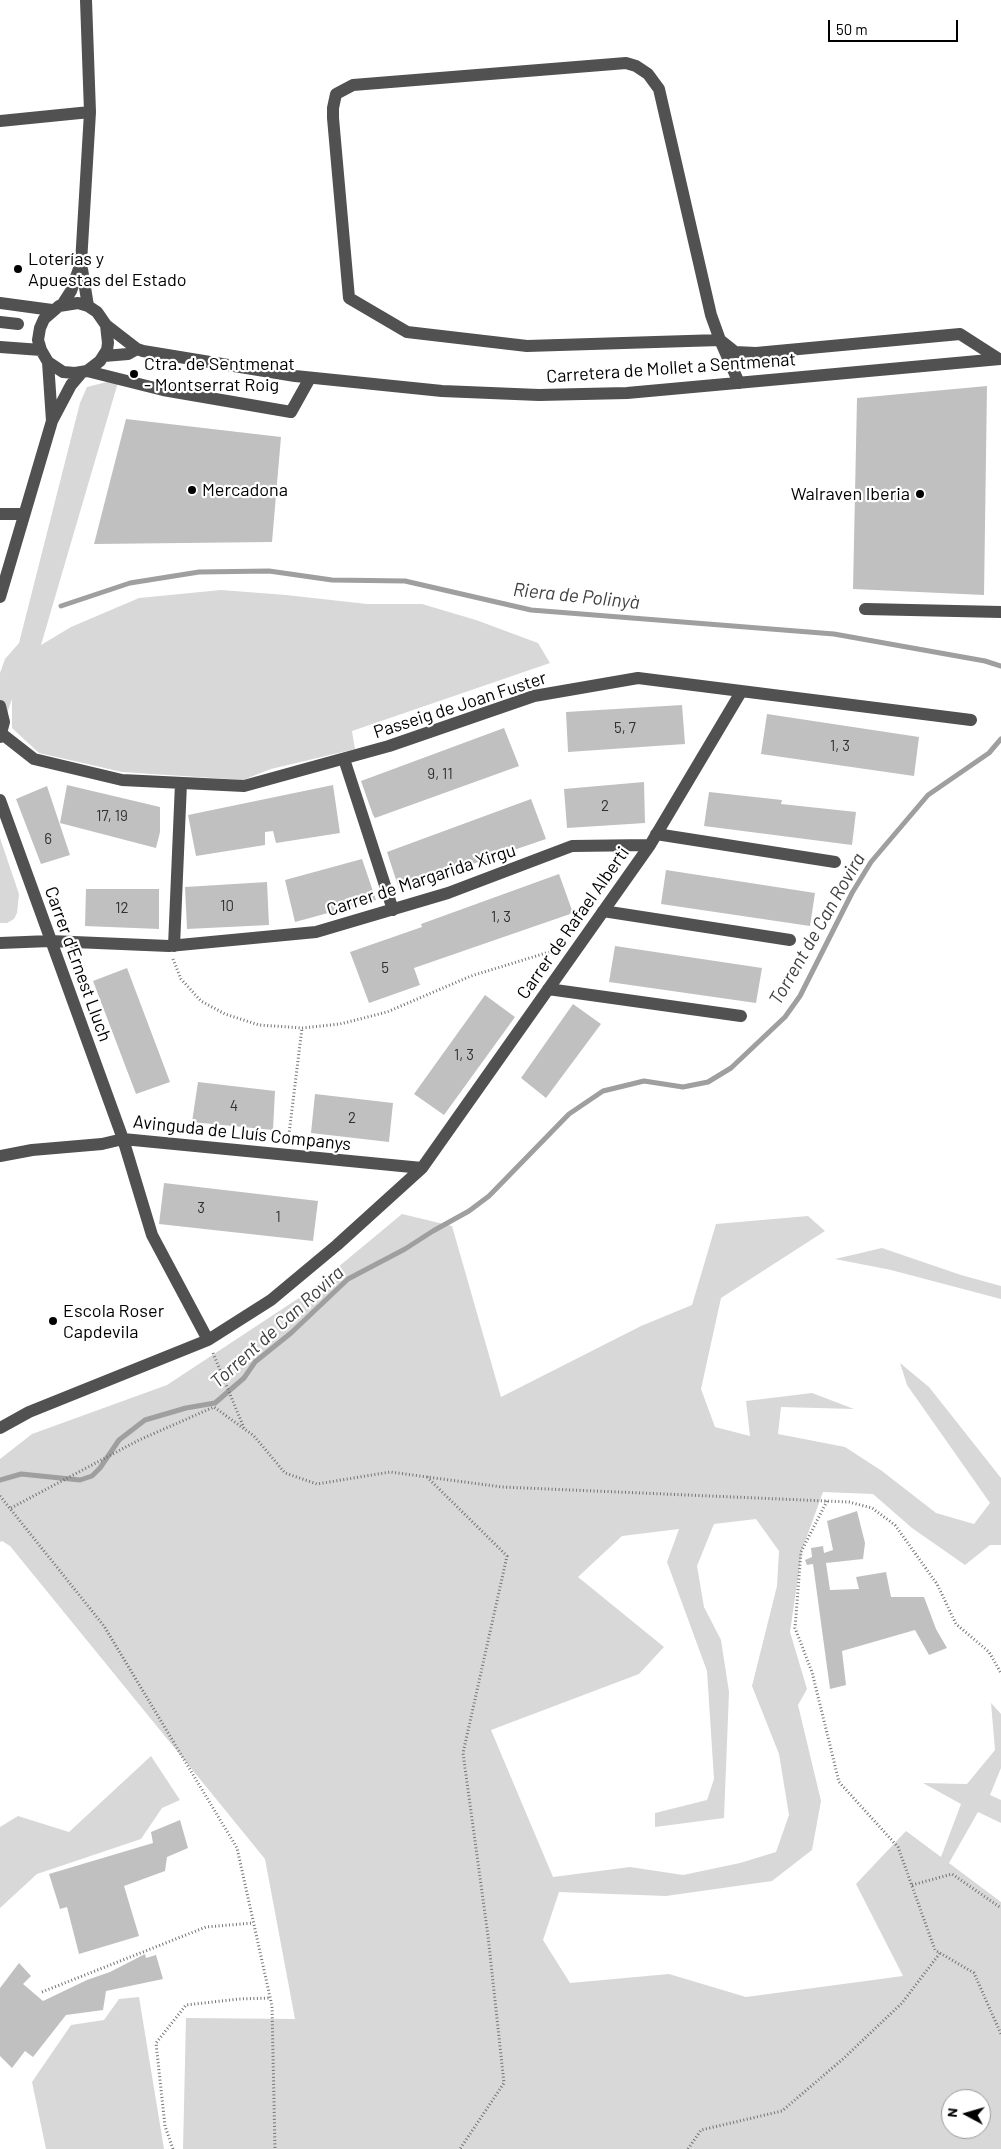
<!DOCTYPE html>
<html>
<head>
<meta charset="utf-8">
<style>
  body { margin:0 }
  #map { position:relative; width:1001px; height:2149px; overflow:hidden; background:#fff; font-family:Barlow,sans-serif }
  canvas { display:block }
  .north { position:absolute; left:941px; top:2089px; width:50px; height:50px; box-sizing:border-box; background:#fff; border:1px solid #999; border-radius:50%; rotate:276deg; font-size:14px; font-weight:700; line-height:20px; text-align:center; color:#000 }
  .north::after { content:''; display:block; margin:auto; width:18px; height:22px; background:#000; clip-path:polygon(50% 0,100% 100%,50% 72%,0 100%) }
  .scale { position:absolute; left:828px; top:20px; width:130px; height:22px; box-sizing:border-box; border:2px solid #000; border-top:0; padding-left:6px; font-size:15px; line-height:18px; white-space:nowrap; color:#000; -webkit-text-stroke:4px #fff; paint-order:stroke }
</style>
</head>
<body>
<div id="map">
<canvas width="1001" height="2149"></canvas>
<div class="north">N</div>
<div class="scale">50 m</div>
</div>
<script>
const context = document.querySelector('canvas').getContext('2d');
context.lineJoin = 'round';
function fillPath(path, color) {
  context.fillStyle = color;
  context.fill(path, 'evenodd');
}
function poly(rows) {
  const path = new Path2D();
  for (const r of rows) {
    path.moveTo(r[0], r[1]);
    for (let i = 2; i < r.length; i += 2) path.lineTo(r[i], r[i + 1]);
  }
  return path;
}
function stroke(path, color, width, dash) {
  context.strokeStyle = color;
  context.lineWidth = width;
  context.lineCap = dash ? 'butt' : 'round';
  context.setLineDash(dash || []);
  context.stroke(path);
}
function label(font, color, halo, rows, align = 'center') {
  context.font = font + ' Barlow,sans-serif';
  context.lineWidth = 4.5;
  context.setLineDash([]);
  context.textBaseline = 'middle';
  context.strokeStyle = halo;
  context.fillStyle = color;
  for (const [text, x, y, turn = 0] of rows) {
    context.save();
    context.translate(x, y);
    context.rotate((+turn || 0) * Math.PI / 180);
    context.textAlign = isNaN(turn) ? turn : align;
    if (halo) context.strokeText(text, 0, 0);
    context.fillText(text, 0, 0);
    context.restore();
  }
}
const green = poly([
  [119,379,41,645,71,627,139,598,221,590,286,595,367,604,422,604,476,620,538,643,550,663,352,731,355,749,271,769,243,780,122,772,39,753,12,728,12,699,4,722,0,706,0,673,5,659,19,643,80,403,87,387],
  [0,838,19,894,17,913,14,919,7,923,0,923],
  [402,1214,452,1226,501,1397,641,1326,692,1305,716,1224,808,1216,825,1231,721,1298,701,1389,715,1427,750,1436,746,1401,812,1393,854,1409,781,1407,778,1434,845,1447,882,1471,936,1513,974,1524,990,1503,907,1385,900,1363,929,1387,1001,1478,1001,1545,990,1545,965,1565,912,1528,873,1494,823,1492,802,1550,790,1632,807,1689,798,1705,821,1801,812,1850,772,1881,666,1896,559,1892,543,1940,570,1983,669,1974,746,1997,903,1976,856,1884,906,1831,941,1857,961,1804,923,1783,967,1784,995,1750,991,1703,1001,1714,1001,1768,990,1795,1001,1800,1001,1823,978,1812,949,1863,1001,1902,1001,2149,183,2149,186,2018,295,2019,265,1859,10,1546,2,1541,0,1542,0,1459,32,1434,167,1385,308,1292],
  [756,1519,779,1551,777,1586,752,1686,779,1754,789,1815,776,1852,740,1863,683,1875,630,1867,553,1877,491,1730,639,1674,664,1647,578,1577,622,1536,679,1529,667,1562,707,1671,714,1779,707,1800,655,1813,655,1827,724,1818,729,1692,721,1640,704,1607,697,1566,714,1524],
  [951,2099,981,2099,981,2129,951,2129],
  [882,1248,961,1275,1001,1286,1001,1299,891,1270,835,1259],
  [151,1756,180,1800,162,1808,141,1839,37,1874,0,1908,0,1827,18,1816,69,1832],
  [139,1997,164,2149,46,2149,32,2082,71,2025,104,2020,119,1999]
]);
const stream = poly([
  [61,606,130,583,199,572,269,571,332,580,405,581,531,610,834,634,985,661,1001,666],
  [0,1480,21,1474,80,1480,92,1476,100,1468,119,1440,145,1420,186,1408,215,1403,244,1378,255,1362,291,1333,348,1279,405,1249,433,1231,469,1211,489,1196,569,1114,603,1091,644,1081,683,1087,708,1082,731,1068,785,1017,800,996,852,893,871,862,928,795,989,753,1001,739]
]);
const building = poly([
  [987,386,984,595,853,589,857,398],
  [126,419,281,437,272,542,94,544],
  [682,705,685,744,568,752,566,712],
  [767,714,919,737,914,776,761,754],
  [504,728,519,766,375,818,373,815,361,781],
  [644,782,645,823,567,828,564,789],
  [67,785,160,807,160,832,156,848,60,823],
  [333,785,340,833,276,843,273,831,265,832,265,845,196,856,188,815],
  [47,786,70,855,41,864,16,799],
  [709,792,782,800,781,804,856,812,852,845,704,826],
  [531,799,546,839,399,889,387,852],
  [362,859,376,900,295,922,285,880],
  [666,870,815,893,810,926,661,904],
  [559,874,573,913,414,968,420,985,369,1003,350,952,422,927,421,924],
  [267,882,269,925,187,929,185,887],
  [86,889,159,889,159,929,85,926],
  [615,946,762,968,756,1003,609,982],
  [127,968,170,1082,136,1094,93,981],
  [485,995,515,1017,444,1115,414,1094],
  [573,1004,601,1024,546,1098,521,1078],
  [198,1082,275,1091,273,1130,192,1122],
  [315,1094,393,1103,389,1142,311,1133],
  [164,1183,318,1201,313,1241,159,1224],
  [857,1511,865,1543,863,1559,826,1563,830,1590,859,1589,856,1577,886,1572,891,1597,924,1597,936,1629,947,1648,929,1655,915,1630,842,1651,846,1685,830,1689,813,1564,807,1565,805,1560,812,1557,811,1548,823,1546,824,1553,833,1550,827,1521],
  [180,1820,188,1848,167,1857,165,1871,124,1886,139,1936,79,1954,67,1907,60,1909,49,1874,153,1843,151,1832],
  [145,1954,146,1958,156,1955,163,1979,106,1991,103,2010,66,2015,33,2057,25,2051,12,2068,0,2056,0,1988,19,1963,31,1976,23,1984,43,2001,87,1980,110,1972]
]);
const path = poly([
  [173,959,181,979,201,1001,225,1014,259,1025,302,1028,340,1024,387,1012,471,976,559,949],
  [288,1142,302,1028],
  [213,1353,244,1428],
  [427,1477,507,1556,463,1753,488,1936,504,2083,460,2149],
  [0,1496,104,1626,237,1848,272,2006,275,2149],
  [827,1501,801,1552,795,1628,812,1672,839,1782,898,1847,935,1950,974,1973,1001,2034],
  [11,1508,139,1440,214,1407,254,1436,285,1473,317,1484,390,1472,502,1487,849,1502,872,1508,895,1525,937,1584,956,1624,989,1652,1001,1673],
  [912,1885,952,1874,1001,1908],
  [42,1992,206,1927,253,1923],
  [173,2149,165,2126,156,2043,186,2005,239,1999,270,1998],
  [688,2149,701,2130,782,2111,844,2058,902,2003,940,1953]
]);
const minor = poly([
  [86,0,90,112,81,263,88,306],
  [0,121,90,112],
  [0,303,52,310],
  [62,305,71,291,81,263],
  [0,322,18,324],
  [106,325,108,343,107,350,100,361,87,371,75,373,63,372,48,362,41,350,38,340,40,328,44,319,59,306,78,303,88,306,97,312,106,325,137,349,143,351,295,376,442,391,539,395,627,393,1000,359],
  [0,347,41,350],
  [104,356,128,354,137,349],
  [48,362,52,421],
  [87,371,163,390,291,412,310,378],
  [739,383,720,340,711,315,659,89,648,74,636,66,626,63,353,85,336,94,333,108,333,118,349,298,407,332,527,346,720,340,735,352,756,353,960,334,999,359],
  [0,514,23,514],
  [0,597,52,421,71,385,82,372],
  [865,609,1001,612],
  [0,706,4,722,0,737],
  [2,734,34,759,122,780,244,786,389,746,534,696,638,678,971,720],
  [344,759,393,910],
  [0,800,123,1139,152,1235,208,1340],
  [656,834,835,862],
  [603,911,790,940],
  [0,943,50,941,169,946,316,932,448,893,572,846,650,845],
  [174,946,181,783],
  [548,989,741,1016],
  [0,1156,32,1150,102,1144,123,1139,422,1168],
  [0,1428,29,1412,208,1340,271,1300,337,1245,422,1168,650,845,741,692]
]);
const markers = [
  [18,269,5,"#000"],
  [134,374,5,"#000"],
  [192,490,5,"#000"],
  [920,494,5,"#000"],
  [53,1321,5,"#000"]
];
const numberNames = [
  ["5, 7",625,728],
  ["1, 3",840,746],
  ["9, 11",440,774],
  ["2",605,806],
  ["17, 19",112,816],
  ["6",48,839],
  ["10",227,906],
  ["12",122,908],
  ["1, 3",501,917],
  ["5",385,968],
  ["1, 3",464,1055],
  ["4",234,1106],
  ["2",352,1118],
  ["3",201,1208],
  ["1",278,1217]
];
const poiNames = [
  ["Loterías y",28,259],
  ["Apuestas del Estado",28,280],
  ["Ctra. de Sentmenat",144,364],
  ["- Montserrat Roig",144,385],
  ["Mercadona",202,490],
  ["Walraven Iberia",910,494,"right"],
  ["Escola Roser",63,1311],
  ["Capdevila",63,1332]
];
const streetNames = [
  ["Carretera de Mollet a Sentmenat",671,368,-4],
  ["Passeig de Joan Fuster",460,705,-18],
  ["Carrer de Margarida Xirgu",421,880,-18],
  ["Carrer de Rafael Alberti",573,923,-55],
  ["Carrer d'Ernest Lluch",78,964,70],
  ["Avinguda de Lluís Companys",242,1133,6]
];
const waterNames = [
  ["Riera de Polinyà",576,596,6],
  ["Torrent de Can Rovira",817,929,-60],
  ["Torrent de Can Rovira",277,1327,-42]
];
fillPath(green, '#d8d8d8');
stroke(stream, '#9f9f9f', 5);
fillPath(building, '#c0c0c0');
stroke(path, '#737373', 3, [1, 2.5]);
stroke(minor, '#515151', 12);
for (const [x, y, r, color] of markers) {
  const dot = new Path2D();
  dot.arc(x, y, r, 0, 2 * Math.PI);
  context.fillStyle = color;
  context.fill(dot);
  stroke(dot, '#fff', 2);
}
label('15px', '#303030', null, numberNames);
label('18px', '#000', '#fff', poiNames, 'left');
label('18px', '#000', '#fff', streetNames);
label('italic 19px', '#404040', '#fff', waterNames);
</script>
</body>
</html>
